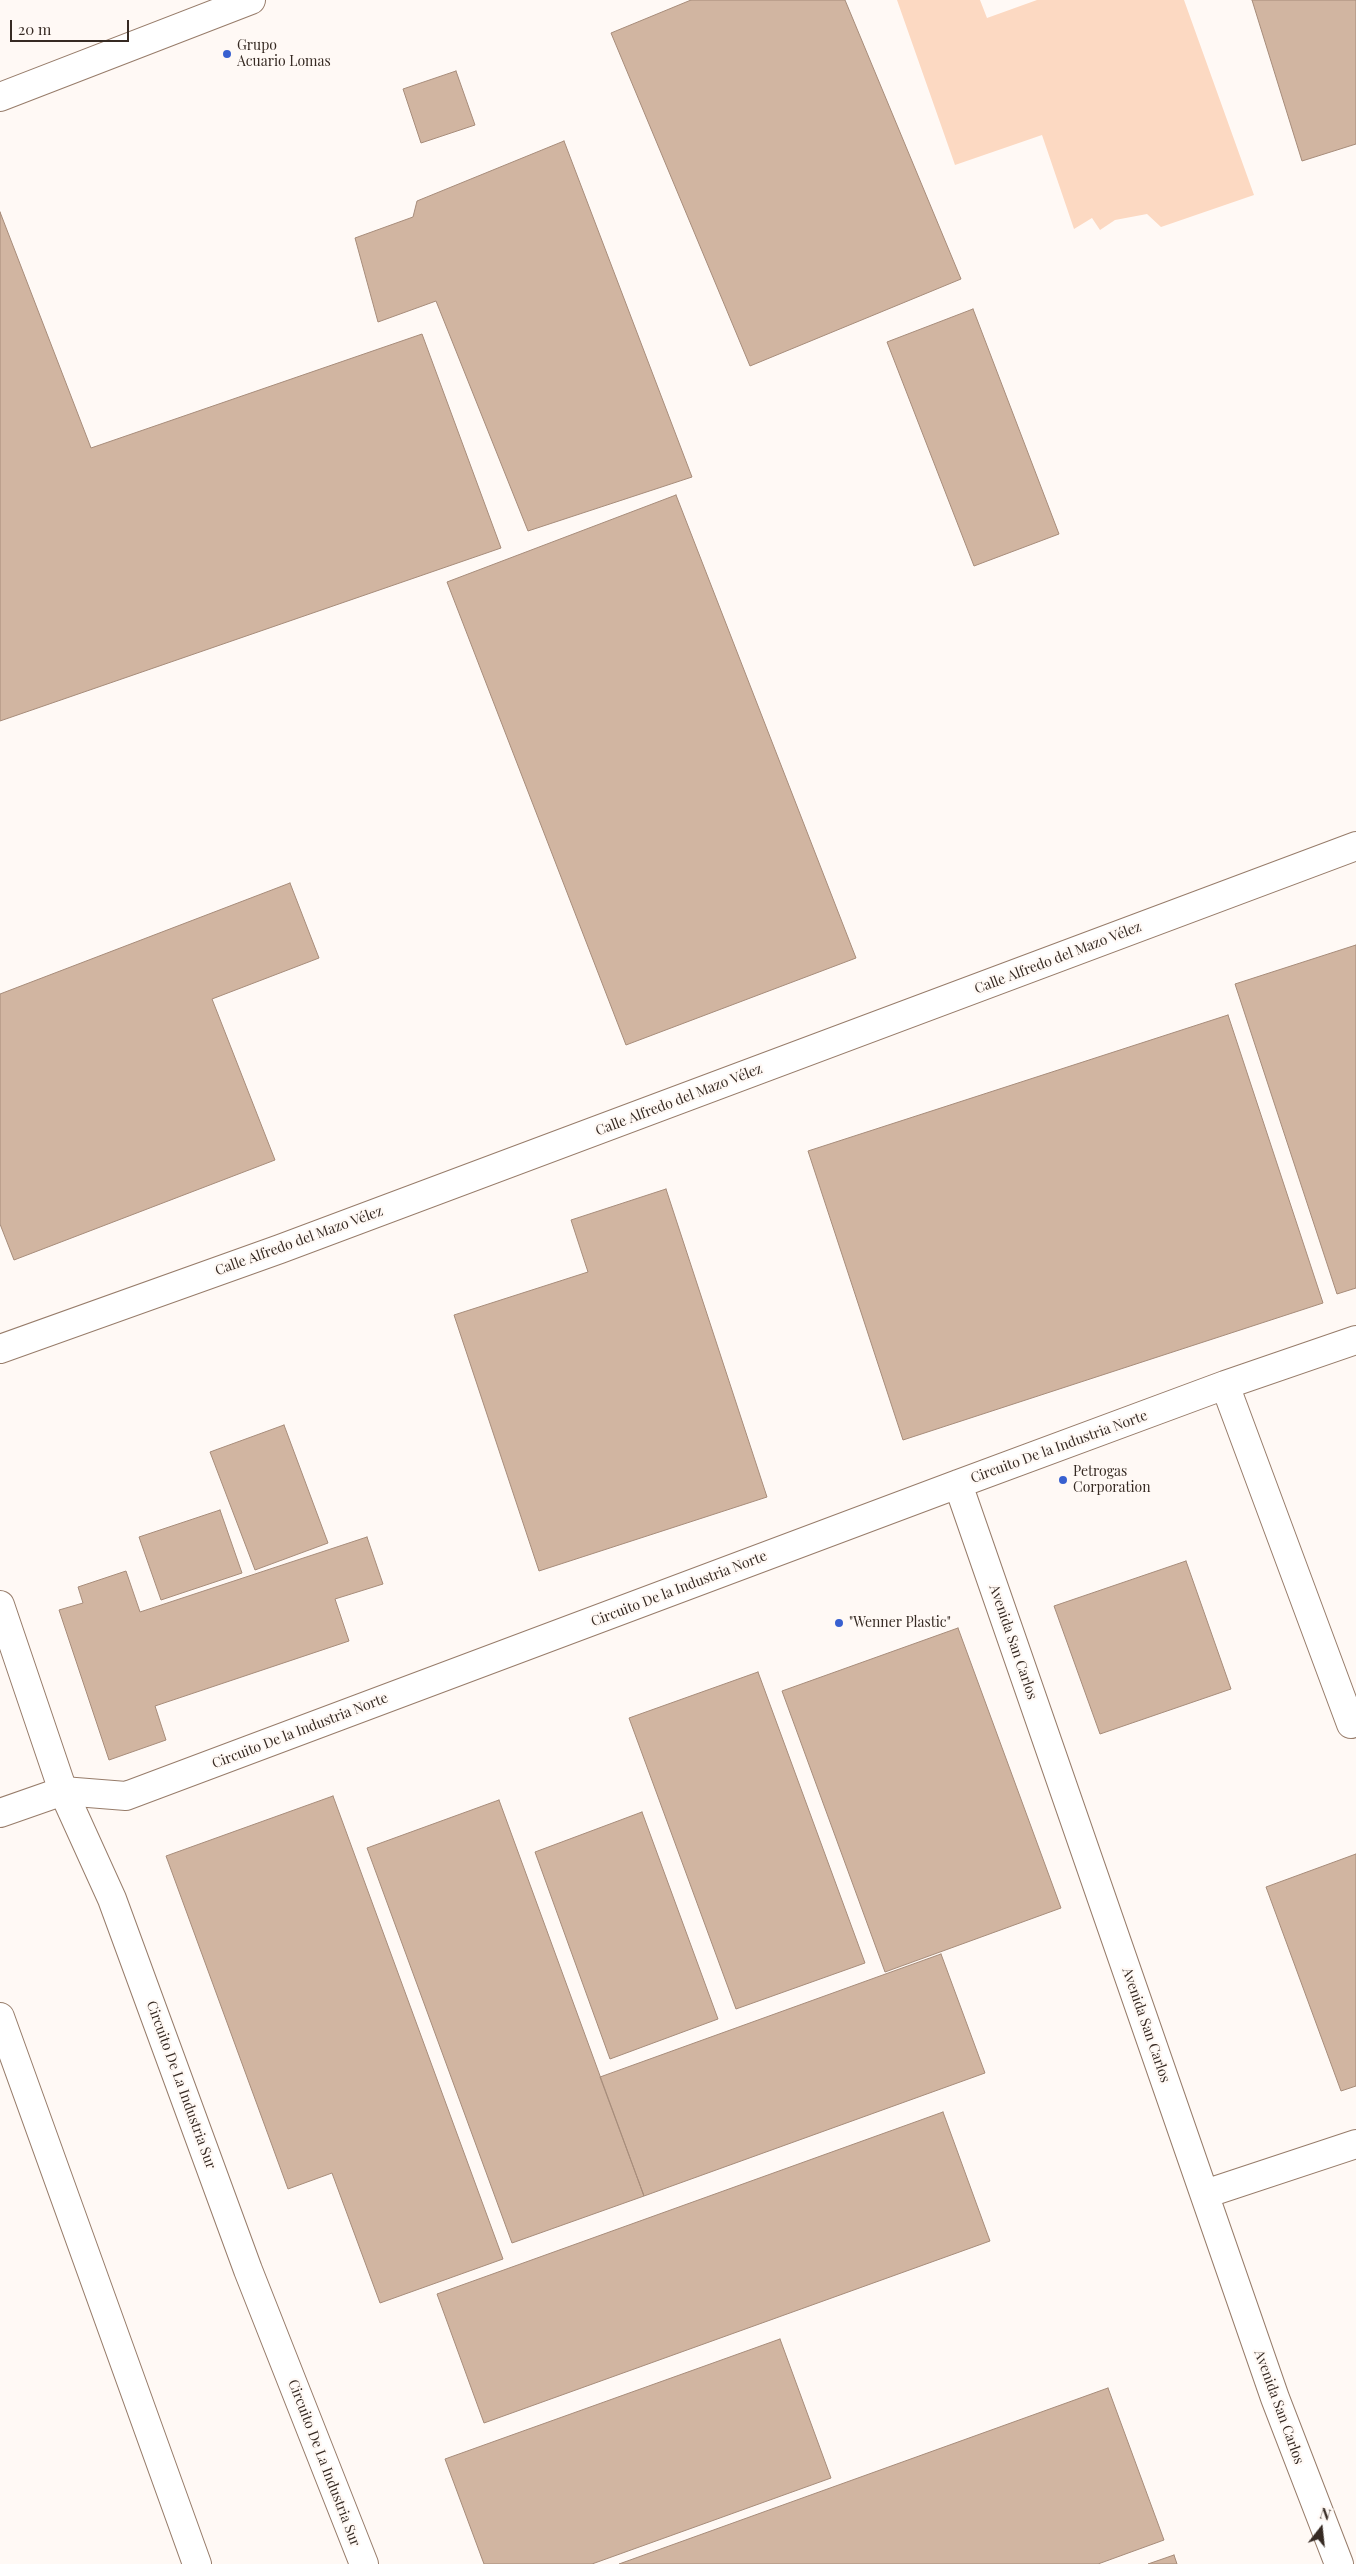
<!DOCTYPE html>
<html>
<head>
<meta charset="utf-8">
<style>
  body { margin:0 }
  #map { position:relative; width:1356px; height:2564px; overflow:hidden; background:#fff9f5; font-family:"Playfair Display",serif }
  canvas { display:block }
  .north { position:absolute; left:1296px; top:2504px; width:50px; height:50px; -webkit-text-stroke:4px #fff9f5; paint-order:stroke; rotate:16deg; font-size:14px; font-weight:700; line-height:20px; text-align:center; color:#362a23 }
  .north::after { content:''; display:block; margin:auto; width:18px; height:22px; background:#362a23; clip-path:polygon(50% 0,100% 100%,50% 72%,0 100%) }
  .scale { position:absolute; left:10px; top:20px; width:119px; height:22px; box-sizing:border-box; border:2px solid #362a23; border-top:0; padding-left:6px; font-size:15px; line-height:18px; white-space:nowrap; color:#362a23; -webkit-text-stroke:4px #fff9f5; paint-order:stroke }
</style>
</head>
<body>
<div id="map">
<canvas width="1356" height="2564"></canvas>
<div class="north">N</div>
<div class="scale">20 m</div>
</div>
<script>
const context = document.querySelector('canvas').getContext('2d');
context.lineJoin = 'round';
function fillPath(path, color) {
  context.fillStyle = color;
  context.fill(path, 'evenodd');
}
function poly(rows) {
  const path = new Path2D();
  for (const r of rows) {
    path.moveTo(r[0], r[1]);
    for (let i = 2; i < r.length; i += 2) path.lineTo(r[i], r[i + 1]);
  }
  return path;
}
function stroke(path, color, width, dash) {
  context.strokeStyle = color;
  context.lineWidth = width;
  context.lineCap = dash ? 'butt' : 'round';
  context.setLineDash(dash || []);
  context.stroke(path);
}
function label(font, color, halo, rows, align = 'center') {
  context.font = font + ' "Playfair Display",serif';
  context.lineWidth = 4.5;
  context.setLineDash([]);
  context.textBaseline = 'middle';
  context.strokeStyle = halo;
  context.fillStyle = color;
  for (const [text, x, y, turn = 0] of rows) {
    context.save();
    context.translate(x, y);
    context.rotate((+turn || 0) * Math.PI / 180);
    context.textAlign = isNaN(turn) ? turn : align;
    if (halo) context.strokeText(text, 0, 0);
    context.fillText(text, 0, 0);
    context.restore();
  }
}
const green = poly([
  [897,0,980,0,987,18,1037,0,1184,0,1254,195,1161,227,1147,214,1115,220,1100,230,1092,218,1074,229,1042,135,955,165]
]);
const building = poly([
  [691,0,845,0,961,279,750,366,611,33,691,0],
  [1252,0,1356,0,1356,144,1302,161,1252,0],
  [456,71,475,125,421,143,403,89,456,71],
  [564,141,692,477,528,531,436,301,378,322,355,238,413,217,417,201,564,141],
  [0,212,91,448,422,334,501,548,0,721,0,212],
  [973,309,1059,534,974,566,887,342,973,309],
  [676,495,856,958,626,1045,447,582,676,495],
  [290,883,319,958,212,999,275,1160,14,1260,0,1224,0,994,290,883],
  [1356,945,1356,1288,1337,1294,1235,984,1356,945],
  [1228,1015,1323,1303,903,1440,808,1151,1228,1015],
  [666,1189,767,1497,539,1571,454,1315,588,1272,571,1220,666,1189],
  [284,1425,328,1543,255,1570,210,1452,284,1425],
  [220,1510,242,1573,161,1600,139,1537,220,1510],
  [367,1537,383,1584,335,1599,349,1641,155,1706,166,1740,109,1760,59,1610,83,1603,78,1587,126,1571,140,1612,367,1537],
  [1186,1561,1231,1689,1100,1734,1054,1606,1186,1561],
  [958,1628,1061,1908,885,1972,782,1691,958,1628],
  [758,1672,865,1963,736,2009,629,1718,758,1672],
  [333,1796,503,2259,380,2303,332,2173,288,2189,166,1856,333,1796],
  [499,1800,644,2196,512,2243,367,1848,499,1800],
  [642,1812,718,2019,610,2059,535,1852,642,1812],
  [1356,1854,1356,2086,1341,2091,1266,1887,1356,1854],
  [941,1954,985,2073,644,2196,600,2077,941,1954],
  [943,2112,990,2241,484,2423,437,2294,943,2112],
  [780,2339,831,2478,592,2564,484,2564,445,2459,780,2339],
  [1108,2388,1164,2540,1098,2564,619,2564,1108,2388],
  [1174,2555,1177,2564,1148,2564,1174,2555]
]);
const minor = poly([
  [0,97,251,0],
  [0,1349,280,1249,1356,846],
  [1225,1385,1351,1724],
  [958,1484,1275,2398,1339,2564],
  [0,1813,63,1791,126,1796,958,1484,1225,1385,1356,1340],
  [1205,2194,1356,2144]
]);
const major = poly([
  [0,1605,63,1791,112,1899,248,2270,364,2564],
  [0,2017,197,2564]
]);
const markers = [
  [227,54,5,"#3860d0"],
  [1063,1480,5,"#3860d0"],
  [839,1623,5,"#3860d0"]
];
const poiNames = [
  ["Grupo",237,46],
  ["Acuario Lomas",237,62],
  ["Petrogas",1073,1472],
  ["Corporation",1073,1488],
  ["\"Wenner Plastic\"",849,1623]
];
const streetNames = [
  ["Calle Alfredo del Mazo Vélez",1058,958,-21],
  ["Calle Alfredo del Mazo Vélez",679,1100,-21],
  ["Calle Alfredo del Mazo Vélez",299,1241,-20],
  ["Circuito De la Industria Norte",1059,1447,-20],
  ["Circuito De la Industria Norte",679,1589,-21],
  ["Avenida San Carlos",1013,1642,71],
  ["Circuito De la Industria Norte",300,1731,-21],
  ["Avenida San Carlos",1146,2025,71],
  ["Circuito De La Industria Sur",181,2085,70],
  ["Avenida San Carlos",1279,2407,70],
  ["Circuito De La Industria Sur",324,2463,69]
];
fillPath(green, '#fcd9c2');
fillPath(building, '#d1b5a1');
stroke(building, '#a78c7a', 1);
stroke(minor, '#977c6a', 30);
stroke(major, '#977c6a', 30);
stroke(minor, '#fff', 28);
stroke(major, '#fff', 28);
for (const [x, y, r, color] of markers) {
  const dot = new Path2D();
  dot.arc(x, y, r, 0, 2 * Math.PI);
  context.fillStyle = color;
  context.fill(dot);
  stroke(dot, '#fff9f5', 2);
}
label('14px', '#362a23', '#fff9f5', poiNames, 'left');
label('14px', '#362a23', '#fff9f5', streetNames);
</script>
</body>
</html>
